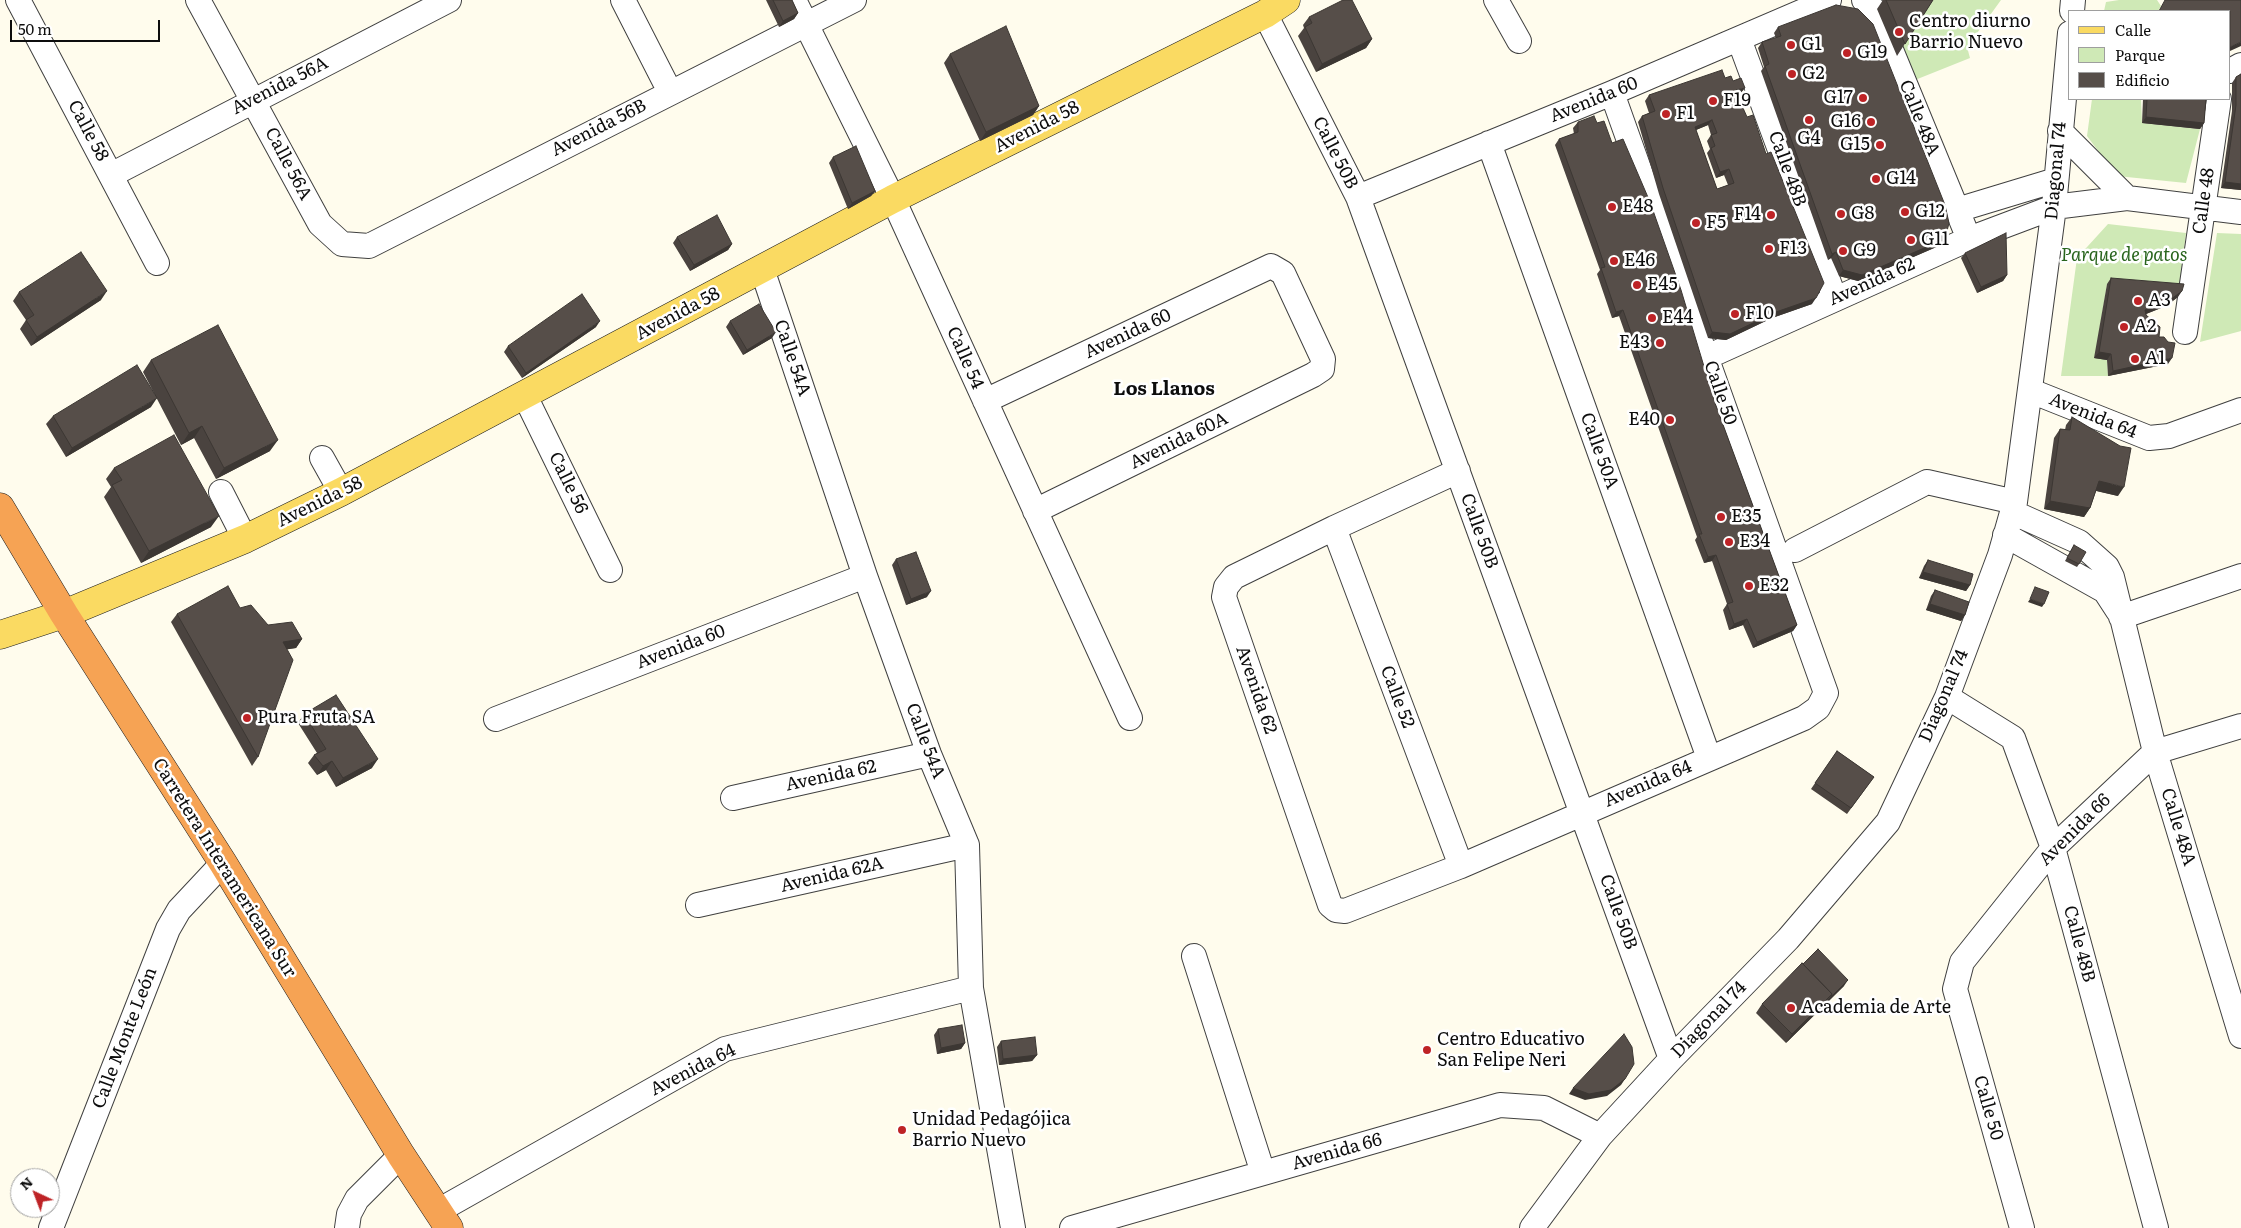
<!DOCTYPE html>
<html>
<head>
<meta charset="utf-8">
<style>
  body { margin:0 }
  #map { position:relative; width:2241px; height:1228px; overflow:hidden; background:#fffced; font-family:Literata,serif }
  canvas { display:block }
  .legend { position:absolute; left:2068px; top:10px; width:162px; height:90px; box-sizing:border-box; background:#fff; border:1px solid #9e9e9e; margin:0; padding:6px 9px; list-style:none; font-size:15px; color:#0d0d0d }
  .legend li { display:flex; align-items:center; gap:10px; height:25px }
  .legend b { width:25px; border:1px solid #9e9e9e }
  .north { position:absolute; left:10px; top:1168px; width:50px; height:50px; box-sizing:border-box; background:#fff; border:1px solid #9e9e9e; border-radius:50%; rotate:317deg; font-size:14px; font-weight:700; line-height:20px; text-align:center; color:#0d0d0d }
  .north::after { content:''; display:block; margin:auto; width:18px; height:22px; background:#be2326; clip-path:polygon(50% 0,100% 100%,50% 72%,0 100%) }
  .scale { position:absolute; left:10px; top:20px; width:150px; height:22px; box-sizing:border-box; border:2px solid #0d0d0d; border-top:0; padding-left:6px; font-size:15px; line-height:18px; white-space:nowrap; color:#0d0d0d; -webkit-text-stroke:4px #fff; paint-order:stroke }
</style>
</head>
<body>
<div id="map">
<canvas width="2241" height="1228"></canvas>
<ul class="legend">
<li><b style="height:6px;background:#fada62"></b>Calle</li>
<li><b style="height:14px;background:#cfe9b6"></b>Parque</li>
<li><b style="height:14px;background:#564e49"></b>Edificio</li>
</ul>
<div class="north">N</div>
<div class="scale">50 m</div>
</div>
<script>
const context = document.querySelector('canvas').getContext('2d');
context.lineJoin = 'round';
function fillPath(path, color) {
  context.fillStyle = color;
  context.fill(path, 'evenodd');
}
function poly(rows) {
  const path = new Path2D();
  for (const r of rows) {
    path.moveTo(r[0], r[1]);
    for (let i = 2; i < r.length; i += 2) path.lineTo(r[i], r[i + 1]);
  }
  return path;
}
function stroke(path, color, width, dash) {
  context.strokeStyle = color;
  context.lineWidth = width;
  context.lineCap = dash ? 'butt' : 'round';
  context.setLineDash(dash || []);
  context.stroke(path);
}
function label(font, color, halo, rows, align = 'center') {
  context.font = font + ' Literata,serif';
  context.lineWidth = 5;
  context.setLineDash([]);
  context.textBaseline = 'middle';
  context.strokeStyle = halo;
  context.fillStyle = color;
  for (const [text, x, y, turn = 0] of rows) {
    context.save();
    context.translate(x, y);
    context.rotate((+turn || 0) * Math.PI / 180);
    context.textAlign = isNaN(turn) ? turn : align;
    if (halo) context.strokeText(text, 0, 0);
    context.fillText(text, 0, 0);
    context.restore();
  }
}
const green = poly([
  [1933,0,2001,0,1967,47,1970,58,1905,84,1897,56],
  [2119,0,2157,0,2161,6,2158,11,2104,11,2106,2],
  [2092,99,2141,99,2142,123,2200,129,2186,183,2117,176,2087,136],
  [2108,224,2186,233,2179,290,2107,284,2095,357,2107,360,2108,376,2061,376,2077,258],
  [2217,233,2241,234,2241,331,2200,342]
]);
const minor = poly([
  [18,0,157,263],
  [198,0,320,224,342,244,369,246,854,0],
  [623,0,670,92],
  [794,0,893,199,1130,718],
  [1496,0,1519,41],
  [1864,0,1875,11,1969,239],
  [2072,11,2073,0],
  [1265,14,1358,197,1671,1059],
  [1739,39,1835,299],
  [2230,71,2241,65],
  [2060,131,2127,198],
  [1489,143,1709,758],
  [111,175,449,0],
  [1358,197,1612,93,1829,0],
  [1957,210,2056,180],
  [762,269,865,576,929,754,967,845,971,988,1013,1228],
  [2185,332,2219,99],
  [1707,357,1969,239,2054,207,2127,198,2241,212],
  [2031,391,2149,438,2169,436,2241,410],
  [525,396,610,570],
  [985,401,1271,266,1283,273,1323,359,1322,369,1313,375,1035,511],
  [322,458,341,492],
  [1458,471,1334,528,1234,577,1226,587,1224,597,1330,905,1336,910,1345,911,1461,866,1804,718,1818,708,1826,693,1612,93],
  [221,492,245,539],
  [2012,512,2079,542,2107,567,2112,577,2155,752,2241,1036],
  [1334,528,1461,866],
  [2005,535,2105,591,2118,611],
  [1795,550,1927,482,2015,502],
  [2121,617,2241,576],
  [1947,697,2013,738,2053,848,2156,1228],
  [496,719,865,576],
  [733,798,929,754],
  [698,905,967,845],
  [1194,956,1263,1173],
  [438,1211,725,1049,971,988],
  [51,1228,168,929,179,910,223,863],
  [347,1228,349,1214,357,1199,401,1155],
  [1072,1228,1500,1105,1544,1108,1600,1136],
  [1532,1228,1600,1136,1671,1059,1788,939,1888,822,1947,697,2000,555,2015,502,2054,207,2070,33],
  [2022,1228,1955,989,1962,962,2053,848,2155,752,2241,726]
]);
const major = poly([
  [0,635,64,614,245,539,341,492,893,199,1265,14,1286,0]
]);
const highway = poly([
  [0,507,64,614,223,863,401,1155,449,1228]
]);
const wall = poly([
  [766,0,792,0,798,13,794,19,779,27],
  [1883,0,1933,0,1897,56,1877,9],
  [1309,17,1372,39,1366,48,1316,72,1298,36,1304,28,1303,25],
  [1778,27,1945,239,1941,245,1858,281,1839,276,1831,258,1828,260,1761,71,1764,67,1758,48,1762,42,1776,38,1774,33],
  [950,54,1039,106,1033,115,980,141,944,63],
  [2241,74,2241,190,2221,188,2232,111,2232,83,2236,77],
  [1725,78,1733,81,1741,93,1738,94,1812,304,1772,318,1726,340,1708,338,1659,194,1638,122,1642,116,1649,113,1645,101,1649,95],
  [1708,125,1711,135,1707,141,1710,149,1707,153,1716,178,1724,175,1728,185,1717,189,1696,130],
  [2143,99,2206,99,2204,123,2200,129,2142,123],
  [1578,122,1597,123,1612,143,1715,403,1797,625,1793,631,1753,648,1743,625,1729,630,1723,610,1727,604,1712,561,1704,563,1695,540,1697,537,1619,316,1612,318,1597,274,1600,270,1555,145,1559,139,1574,134,1573,128],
  [833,157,875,191,871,196,848,209,829,163],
  [677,237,732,244,728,250,690,271,673,243],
  [1965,253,2007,275,2003,281,1977,293,1961,258],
  [2111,278,2178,297,2166,306,2146,314,2159,337,2168,364,2108,376,2107,360,2094,358,2107,284],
  [19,292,101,300,31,346,20,329,26,320,13,301],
  [730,321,772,338,743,355,726,327],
  [596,327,522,378,504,352,508,346],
  [151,360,270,451,216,479,194,438,181,445,143,372],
  [151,407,66,457,46,424,53,416],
  [2072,417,2118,496,2096,491,2090,508,2084,517,2044,509,2054,438,2060,429,2065,430,2066,425],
  [114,468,211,527,141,563,104,497,111,487,106,479],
  [2074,545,2079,564,2077,567,2065,561],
  [896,559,927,597,906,605,892,565],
  [1928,560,1970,585,1966,591,1919,578,1924,566],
  [1935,590,1965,615,1961,621,1926,610,1931,596],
  [240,608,268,625,302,639,296,648,287,649,258,757,252,766,171,622,177,614],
  [304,714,372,768,336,787,326,770,317,775,308,763,314,755,317,753,298,723],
  [1837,751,1874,777,1847,814,1811,789],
  [1844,986,1786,1043,1756,1013,1762,1004],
  [938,1029,965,1043,961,1049,937,1054,934,1035],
  [1001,1041,1037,1055,1032,1061,999,1065,997,1047]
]);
const shadedWall = poly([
  [798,13,794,19,779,27,783,21],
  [1372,39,1366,48,1316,72,1322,64],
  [2241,42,2241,46,2230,51,2230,47],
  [1745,88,1741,93,1732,96,1736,90],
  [1039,106,1033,115,980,141,986,132],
  [2146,117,2204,123,2200,129,2142,123],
  [1712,120,1708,125,1691,132,1695,127],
  [1729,169,1724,175,1716,178,1720,172],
  [2225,182,2241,184,2241,190,2221,188],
  [875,191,871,196,848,209,852,203],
  [1945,239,1941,245,1858,281,1839,276,1843,270],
  [732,244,728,250,690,271,694,265],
  [1836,252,1831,258,1828,260,1832,254],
  [2007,275,2003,281,1977,293,1981,287],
  [107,291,101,300,31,346,37,337],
  [2182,291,2178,297,2166,306,2141,316,2145,310],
  [1816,298,1812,304,1772,318,1726,340,1708,338,1712,332,1776,312],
  [1623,310,1619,316,1612,318,1616,312],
  [600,321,596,327,522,378,526,373],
  [776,332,772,338,743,355,747,350],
  [2099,352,2111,354,2107,360,2094,358],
  [2172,358,2168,364,2108,376,2113,371],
  [157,398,151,407,66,457,72,448],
  [202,426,194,438,181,445,189,433],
  [278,440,270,451,216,479,224,468],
  [2099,481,2124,487,2118,496,2093,490],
  [2050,501,2090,508,2084,517,2044,509],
  [219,516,211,527,141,563,149,551],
  [1716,555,1712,561,1704,563,1708,557],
  [1923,572,1970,585,1966,591,1919,578],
  [931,591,927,597,906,605,911,599],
  [2030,599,2044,604,2042,607,2028,602],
  [1930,604,1965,615,1961,621,1926,610],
  [1747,619,1743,625,1729,630,1734,624],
  [1797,625,1793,631,1753,648,1757,642],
  [302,639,296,648,277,651,283,642],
  [378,759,372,768,336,787,343,778],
  [332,761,326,770,317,775,323,766],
  [1848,980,1844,986,1786,1043,1792,1034],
  [965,1043,961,1049,937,1054,941,1048],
  [1037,1055,1032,1061,999,1065,1003,1059],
  [1625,1079,1621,1085,1607,1096,1585,1100,1569,1094,1573,1088]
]);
const building = poly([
  [773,0,792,0,798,13,783,21,773,0],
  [1343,0,1352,0,1372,39,1322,64,1305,27,1312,23,1309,17,1343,0],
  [1886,0,1933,0,1905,44,1886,0],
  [2165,0,2241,0,2241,42,2230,47,2230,11,2159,11,2165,0],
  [1836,5,1858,9,1873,24,1945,205,1949,223,1945,239,1862,275,1843,270,1836,252,1832,254,1765,66,1769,64,1762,42,1781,36,1778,27,1836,5],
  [1006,26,1039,106,986,132,950,54,1006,26],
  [1722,70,1725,78,1731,76,1733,81,1741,78,1745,88,1736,90,1743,108,1747,117,1753,115,1766,154,1771,152,1824,283,1816,298,1776,312,1730,334,1712,332,1663,188,1642,116,1655,111,1649,95,1722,70],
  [1712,120,1717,133,1711,135,1715,146,1711,148,1720,172,1729,169,1734,183,1717,189,1695,127,1712,120],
  [2241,74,2241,184,2225,182,2236,105,2236,77,2241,74],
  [2147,99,2206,99,2204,123,2146,117,2147,99],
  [1594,116,1597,123,1604,121,1612,143,1623,139,1650,202,1681,290,1715,403,1797,625,1757,642,1747,619,1734,624,1727,604,1733,602,1716,555,1708,557,1699,534,1702,534,1623,310,1616,312,1601,268,1605,267,1597,243,1559,139,1578,132,1578,122,1594,116],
  [856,146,875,191,852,203,833,157,856,146],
  [717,215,732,244,694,265,677,237,717,215],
  [2006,233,2007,275,1981,287,1965,253,2006,233],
  [81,252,107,291,37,337,26,320,34,315,19,292,81,252],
  [2111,278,2184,284,2182,291,2170,300,2145,310,2146,315,2160,327,2159,337,2164,337,2168,342,2175,343,2172,358,2113,371,2111,354,2099,352,2111,278],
  [582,294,600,321,526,373,508,346,582,294],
  [759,304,776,332,747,350,730,321,759,304],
  [218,325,278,440,224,468,202,426,189,433,151,360,218,325],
  [137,365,157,398,72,448,53,416,137,365],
  [2072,417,2120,446,2131,448,2124,487,2099,481,2090,508,2050,501,2060,429,2070,430,2072,417],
  [174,435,219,516,149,551,112,485,122,480,114,468,174,435],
  [2074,545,2086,552,2079,564,2067,558,2074,545],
  [916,552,931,591,911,599,896,559,916,552],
  [1928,560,1973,574,1970,585,1923,572,1928,560],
  [228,586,240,608,251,605,268,625,292,622,302,639,283,642,293,660,258,757,177,614,228,586],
  [2035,587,2049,592,2044,604,2030,599,2035,587],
  [1935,590,1969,602,1965,615,1930,604,1935,590],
  [336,695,378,759,343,778,332,761,323,766,314,755,326,749,304,714,336,695],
  [1837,751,1874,777,1851,808,1815,783,1837,751],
  [1818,949,1848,980,1831,997,1832,994,1803,964,1818,949],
  [1802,963,1832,994,1792,1034,1762,1004,1802,963],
  [962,1025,965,1043,941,1048,938,1029,962,1025],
  [1624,1034,1632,1047,1634,1064,1625,1079,1611,1090,1589,1094,1573,1088,1624,1034],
  [1035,1037,1037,1055,1003,1059,1001,1041,1035,1037]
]);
const markers = [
  [1899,32,5,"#be2326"],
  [1791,45,5,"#be2326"],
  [1847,53,5,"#be2326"],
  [1792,74,5,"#be2326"],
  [1863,98,5,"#be2326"],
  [1713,101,5,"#be2326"],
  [1666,114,5,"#be2326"],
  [1809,120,5,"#be2326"],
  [1871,122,5,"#be2326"],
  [1880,145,5,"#be2326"],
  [1876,179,5,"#be2326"],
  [1612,207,5,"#be2326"],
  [1905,212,5,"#be2326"],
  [1841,214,5,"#be2326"],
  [1771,215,5,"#be2326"],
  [1696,223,5,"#be2326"],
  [1911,240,5,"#be2326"],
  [1769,249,5,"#be2326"],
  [1843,251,5,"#be2326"],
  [1614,261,5,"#be2326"],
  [1637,285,5,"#be2326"],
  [2138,301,5,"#be2326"],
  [1735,314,5,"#be2326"],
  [1652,318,5,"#be2326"],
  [2124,327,5,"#be2326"],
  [1660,343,5,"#be2326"],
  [2135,359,5,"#be2326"],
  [1670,420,5,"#be2326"],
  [1721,517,5,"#be2326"],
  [1729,542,5,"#be2326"],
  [1749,586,5,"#be2326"],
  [247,718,5,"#be2326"],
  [1791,1008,5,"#be2326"],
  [1427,1050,5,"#be2326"],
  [902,1130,5,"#be2326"]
];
const poiNames = [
  ["Centro diurno",1909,22],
  ["Barrio Nuevo",1909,43],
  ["G1",1801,45],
  ["G19",1857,53],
  ["G2",1802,74],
  ["G17",1853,98,"right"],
  ["F19",1723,101],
  ["F1",1676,114],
  ["G16",1861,122,"right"],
  ["G4",1809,139,"center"],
  ["G15",1870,145,"right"],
  ["G14",1886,179],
  ["E48",1622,207],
  ["G12",1915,212],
  ["G8",1851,214],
  ["F14",1761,215,"right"],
  ["F5",1706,223],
  ["G11",1921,240],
  ["F13",1779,249],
  ["G9",1853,251],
  ["E46",1624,261],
  ["E45",1647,285],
  ["A3",2148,301],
  ["F10",1745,314],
  ["E44",1662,318],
  ["A2",2134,327],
  ["E43",1650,343,"right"],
  ["A1",2145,359],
  ["E40",1660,420,"right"],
  ["E35",1731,517],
  ["E34",1739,542],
  ["E32",1759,586],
  ["Pura Fruta SA",257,718],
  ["Academia de Arte",1801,1008],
  ["Centro Educativo",1437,1040],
  ["San Felipe Neri",1437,1061],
  ["Unidad Pedagójica",912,1120],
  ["Barrio Nuevo",912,1141]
];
const streetNames = [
  ["Avenida 56A",280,86,-27],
  ["Avenida 60",1594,100,-22],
  ["Calle 48A",1919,118,68],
  ["Avenida 58",1037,127,-27],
  ["Avenida 56B",599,128,-27],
  ["Calle 58",88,131,62],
  ["Calle 50B",1335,153,63],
  ["Calle 56A",288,164,62],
  ["Calle 48B",1787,169,70],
  ["Diagonal 74",2056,171,-85],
  ["Calle 48",2204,201,-82],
  ["Avenida 62",1872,282,-24],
  ["Avenida 58",678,314,-28],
  ["Avenida 60",1128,334,-25],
  ["Calle 54A",792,358,71],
  ["Calle 54",965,358,66],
  ["Calle 50",1720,393,71],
  ["Avenida 64",2093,416,22],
  ["Avenida 60A",1179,441,-26],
  ["Calle 50A",1599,451,70],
  ["Calle 56",568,483,64],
  ["Avenida 58",320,502,-26],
  ["Calle 50B",1479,531,70],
  ["Avenida 60",681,647,-21],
  ["Avenida 62",1256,690,71],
  ["Diagonal 74",1944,696,-67],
  ["Calle 52",1397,697,69],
  ["Calle 54A",925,741,69],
  ["Avenida 62",831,776,-12],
  ["Avenida 64",1648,784,-23],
  ["Calle 48A",2178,827,73],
  ["Avenida 66",2075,830,-45],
  ["Carretera Interamericana Sur",224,868,58],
  ["Avenida 62A",832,875,-13],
  ["Calle 50B",1618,912,70],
  ["Calle 48B",2079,944,75],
  ["Diagonal 74",1709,1020,-46],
  ["Calle Monte León",125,1038,-69],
  ["Avenida 64",693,1070,-27],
  ["Calle 50",1988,1108,74],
  ["Avenida 66",1337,1152,-16]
];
const parkNames = [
  ["Parque de patos",2124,256]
];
const neighbourhoodNames = [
  ["Los Llanos",1164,389]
];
fillPath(green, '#cfe9b6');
stroke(minor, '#404040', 26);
stroke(major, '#1e1e1e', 29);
stroke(highway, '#1e1e1e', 29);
stroke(minor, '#fff', 24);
stroke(major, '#fada62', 28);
stroke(highway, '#f6a354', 28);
fillPath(wall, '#4a433f');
fillPath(shadedWall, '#3c3733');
fillPath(building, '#564e49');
stroke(building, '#3c3733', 1);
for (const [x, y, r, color] of markers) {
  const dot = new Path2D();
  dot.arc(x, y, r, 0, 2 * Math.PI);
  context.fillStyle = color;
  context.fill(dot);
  stroke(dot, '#fff', 2);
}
label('18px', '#0d0d0d', '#fff', poiNames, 'left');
label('18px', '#0d0d0d', '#fff', streetNames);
label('italic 18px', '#29651d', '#fff', parkNames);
label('bold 19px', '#0d0d0d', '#fff', neighbourhoodNames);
</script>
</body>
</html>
